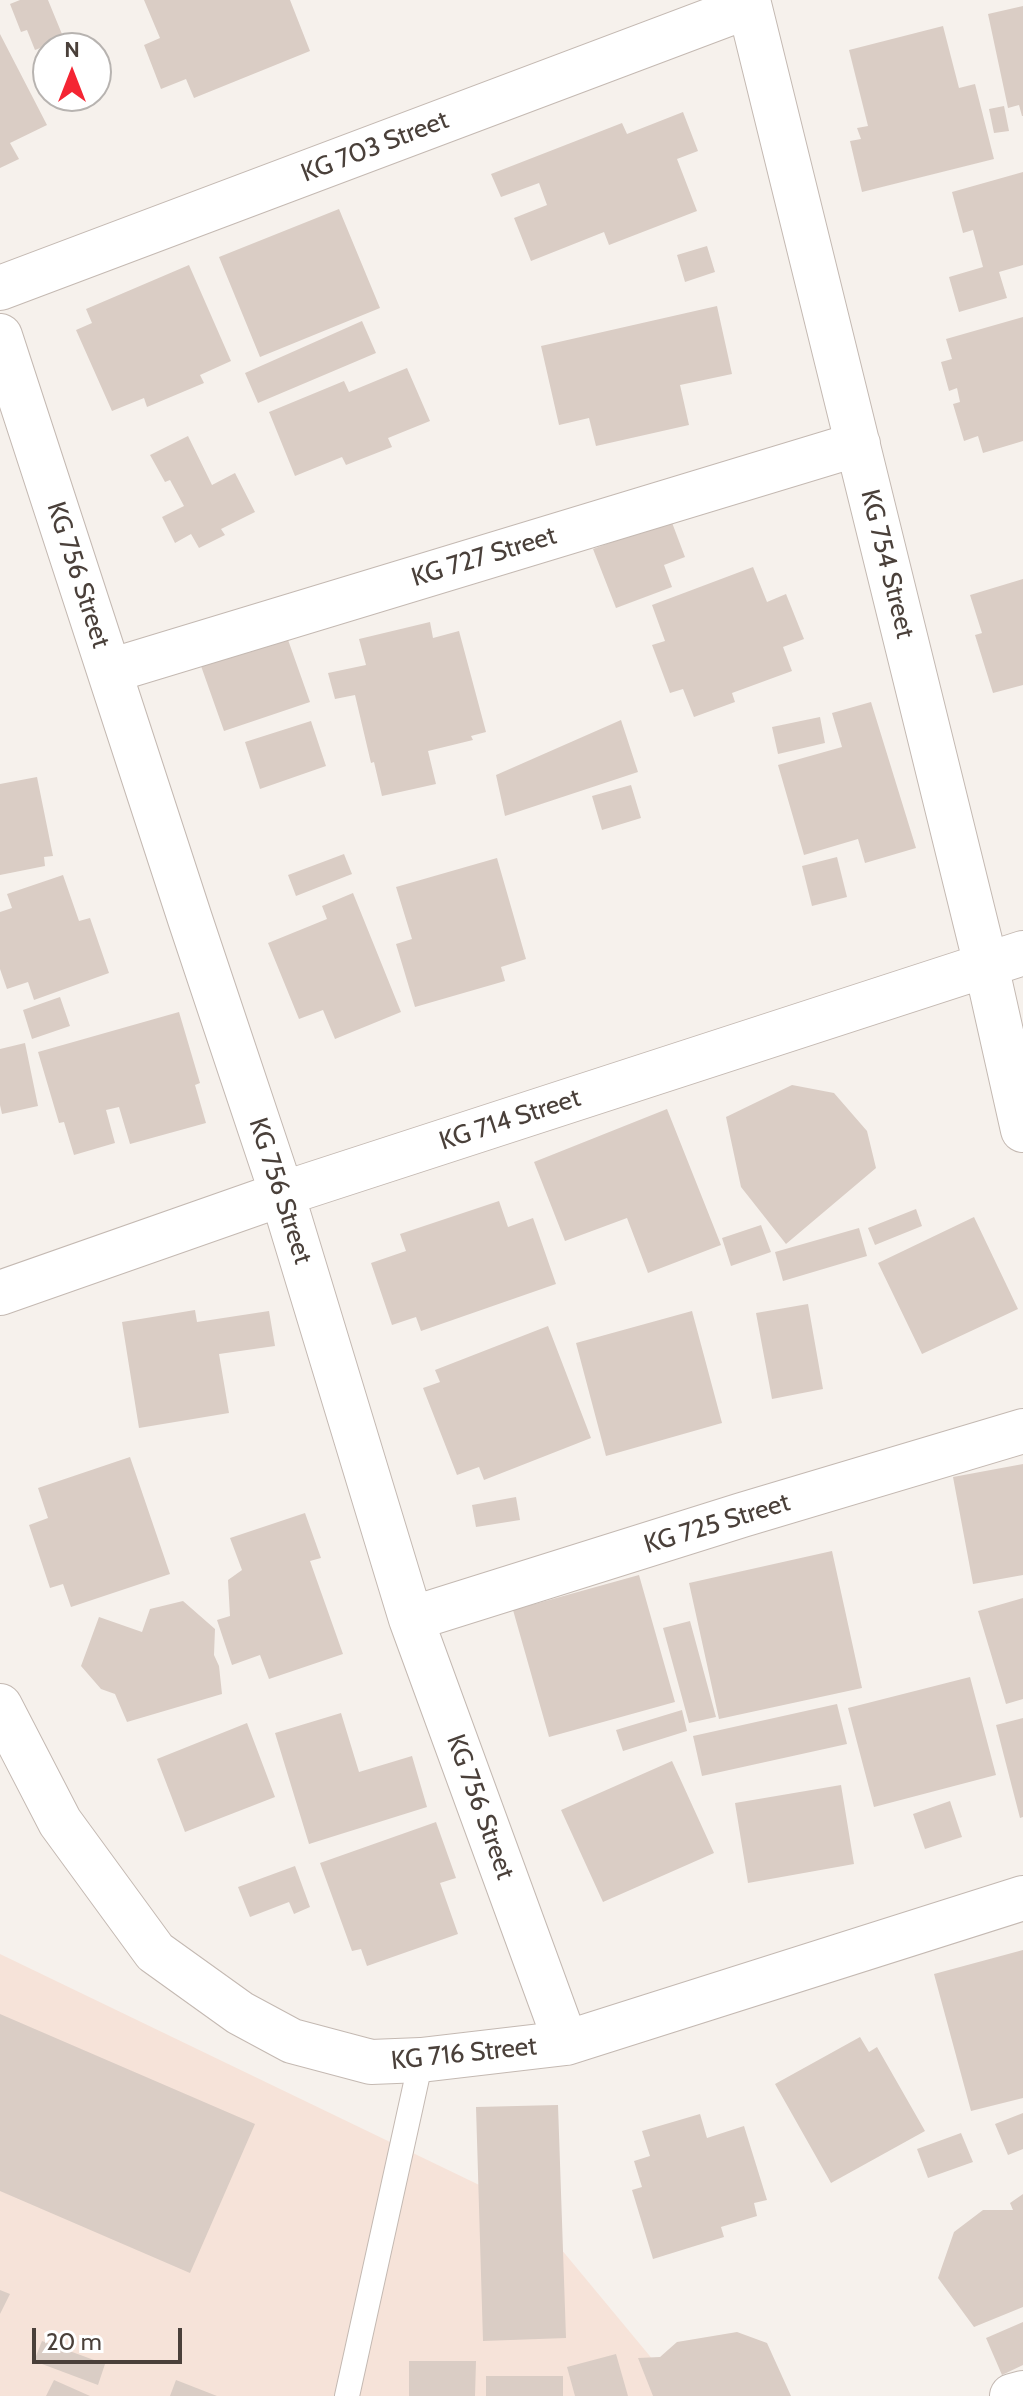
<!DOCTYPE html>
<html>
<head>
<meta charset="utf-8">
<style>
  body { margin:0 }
  #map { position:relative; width:1023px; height:2396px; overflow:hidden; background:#f6f1ec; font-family:Cabin,sans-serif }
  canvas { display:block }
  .north { position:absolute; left:32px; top:32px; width:80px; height:80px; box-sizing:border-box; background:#fff; border:2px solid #b7b3b0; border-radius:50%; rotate:0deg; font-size:22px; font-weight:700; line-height:32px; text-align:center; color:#4a403a }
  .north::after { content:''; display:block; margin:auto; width:28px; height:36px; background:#f42533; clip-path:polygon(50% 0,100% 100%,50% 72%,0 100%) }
  .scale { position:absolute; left:32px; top:2328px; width:150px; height:36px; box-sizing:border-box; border:4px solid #4a403a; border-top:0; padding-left:10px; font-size:24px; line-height:28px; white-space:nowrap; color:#4a403a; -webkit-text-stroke:6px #fff; paint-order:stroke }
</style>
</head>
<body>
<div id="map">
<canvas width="1023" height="2396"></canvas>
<div class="north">N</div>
<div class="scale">20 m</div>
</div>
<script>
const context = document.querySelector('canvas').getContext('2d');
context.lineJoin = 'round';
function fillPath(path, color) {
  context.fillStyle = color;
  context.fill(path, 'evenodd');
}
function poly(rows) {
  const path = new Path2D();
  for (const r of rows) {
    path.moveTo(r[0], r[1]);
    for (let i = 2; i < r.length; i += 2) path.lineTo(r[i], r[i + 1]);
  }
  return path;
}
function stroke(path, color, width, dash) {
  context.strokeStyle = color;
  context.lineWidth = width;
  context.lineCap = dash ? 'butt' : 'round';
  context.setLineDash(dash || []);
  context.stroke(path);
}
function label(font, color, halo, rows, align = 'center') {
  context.font = font + ' Cabin,sans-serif';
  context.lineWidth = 6;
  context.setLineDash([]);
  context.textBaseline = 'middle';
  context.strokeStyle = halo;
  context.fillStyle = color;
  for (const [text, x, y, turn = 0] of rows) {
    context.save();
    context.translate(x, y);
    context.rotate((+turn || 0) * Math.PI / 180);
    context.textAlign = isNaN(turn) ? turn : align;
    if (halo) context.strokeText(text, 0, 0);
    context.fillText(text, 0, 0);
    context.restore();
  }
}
const commercial = poly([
  [0,1954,527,2208,683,2396,0,2396]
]);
const building = poly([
  [20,0,48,0,64,39,35,50,27,30,21,32,10,4],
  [144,0,290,0,310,51,194,98,186,79,161,89,144,45,160,38],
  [1023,6,1023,116,1022,116,1019,105,1008,108,988,14],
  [943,26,959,88,975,84,994,159,862,192,850,141,861,139,857,128,868,126,849,50],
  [0,34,47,125,10,143,19,159,0,168],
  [1004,106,1009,131,994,133,989,109],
  [683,112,698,151,677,159,697,211,609,245,604,232,531,261,514,218,547,205,539,183,501,197,491,174,622,123,627,134],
  [1023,172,1023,265,999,272,1007,298,959,312,949,277,983,267,973,230,963,233,952,192],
  [339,209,380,308,260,357,219,257],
  [707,246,715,272,685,282,677,255],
  [189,265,231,361,200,375,204,383,147,407,144,398,112,411,76,330,92,323,86,309],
  [717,306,732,374,680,385,689,425,596,446,589,418,559,425,541,346],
  [1023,317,1023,441,983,453,978,436,964,441,953,404,960,402,957,388,949,391,941,362,952,359,946,339],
  [362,321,376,353,258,403,245,373],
  [407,368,430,421,388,438,392,447,346,465,342,457,295,476,269,412,344,381,349,392],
  [188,436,212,485,235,473,255,512,221,529,225,535,199,548,191,534,175,543,162,517,184,506,170,480,165,482,150,455],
  [671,520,685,557,664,565,672,587,616,608,593,549],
  [753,567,767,602,786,594,804,639,783,647,792,671,732,693,735,702,694,717,683,689,670,693,652,645,665,641,652,605],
  [1023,579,1023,685,993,693,975,635,982,633,970,595],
  [430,622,433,638,459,631,486,732,471,736,473,740,428,751,436,784,382,796,374,762,371,763,355,695,335,699,328,673,366,665,359,639],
  [287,637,310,702,224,731,201,666],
  [871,702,916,848,865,863,858,839,804,855,778,765,842,747,832,713],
  [820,717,825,743,778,754,772,727],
  [621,720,638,772,505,816,496,775],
  [311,721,326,766,260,789,245,742],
  [37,777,53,856,44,857,45,866,0,875,0,784],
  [631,785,641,818,602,830,592,796],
  [344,854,352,874,296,896,288,875],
  [837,857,847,897,812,906,802,866],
  [497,858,526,959,501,967,505,981,415,1007,396,944,412,939,396,887],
  [63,875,79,921,90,918,109,973,34,1000,28,982,7,989,0,969,0,912,12,908,7,894],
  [353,893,401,1012,335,1039,323,1010,299,1019,268,943,327,919,322,906],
  [60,997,70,1026,32,1039,23,1010],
  [179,1012,200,1083,195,1085,206,1123,130,1144,119,1107,106,1110,115,1143,74,1155,64,1122,59,1123,38,1052],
  [25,1043,38,1106,2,1114,0,1105,0,1049],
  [792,1085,834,1093,867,1131,876,1168,786,1244,741,1187,726,1117],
  [667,1109,721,1245,648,1273,627,1218,565,1241,534,1162],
  [499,1201,508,1227,533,1218,556,1284,421,1331,416,1317,392,1325,371,1263,406,1251,400,1234],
  [916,1209,922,1226,875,1245,868,1228],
  [974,1217,1018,1309,922,1354,878,1263],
  [761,1225,771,1252,731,1266,722,1238],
  [859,1228,867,1256,783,1281,775,1252],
  [808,1304,823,1389,772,1399,756,1313],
  [195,1310,197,1322,269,1311,275,1346,219,1354,229,1413,139,1428,122,1322],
  [692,1311,722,1423,606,1456,576,1343],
  [548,1326,591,1438,484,1480,479,1467,457,1475,423,1388,440,1382,435,1370],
  [130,1457,170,1574,71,1607,63,1584,50,1588,29,1525,48,1518,38,1488],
  [1023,1464,1023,1575,973,1584,953,1477],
  [516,1497,520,1520,476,1527,472,1505],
  [305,1513,321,1558,310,1561,343,1654,269,1679,260,1655,232,1665,217,1620,230,1616,228,1580,242,1570,230,1538],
  [832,1551,862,1688,719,1719,689,1583],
  [639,1575,675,1702,549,1737,513,1610],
  [1023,1598,1023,1699,1006,1704,978,1611],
  [183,1601,215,1629,214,1655,219,1666,222,1694,127,1722,115,1694,101,1689,81,1666,99,1617,142,1632,150,1609],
  [690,1621,716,1717,689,1723,663,1628],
  [970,1677,996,1775,874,1807,848,1708],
  [837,1704,847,1744,702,1776,693,1736],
  [682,1710,687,1731,623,1751,616,1730],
  [341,1713,359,1772,412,1756,427,1807,309,1844,275,1733],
  [1023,1718,1023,1817,1020,1818,996,1725],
  [247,1723,275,1797,185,1832,157,1759],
  [672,1761,714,1853,603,1902,561,1810],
  [841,1785,854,1864,748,1883,735,1803],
  [950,1801,962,1837,925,1849,913,1814],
  [436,1822,456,1878,440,1883,458,1934,367,1966,361,1949,352,1951,320,1863],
  [295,1866,310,1907,294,1914,289,1902,250,1917,238,1887],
  [1023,1950,1023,2098,971,2111,934,1974],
  [0,2014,255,2124,190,2273,0,2191],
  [860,2037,869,2052,877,2047,925,2131,831,2183,775,2084],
  [558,2105,566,2338,483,2341,476,2107],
  [1023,2113,1023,2149,1008,2155,995,2124],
  [700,2114,707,2138,744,2126,767,2200,754,2203,757,2216,721,2227,724,2237,653,2259,632,2190,642,2187,634,2161,650,2156,642,2131],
  [961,2133,973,2162,928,2178,917,2149],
  [1023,2194,1023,2307,974,2327,938,2278,954,2232,983,2210,1013,2210,1010,2203],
  [0,2290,10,2294,0,2314],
  [1023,2322,1023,2365,1002,2375,986,2338],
  [737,2332,767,2343,791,2396,653,2396,638,2358,660,2357,677,2342],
  [42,2341,105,2364,98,2385,34,2361],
  [616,2354,628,2396,575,2396,567,2367],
  [409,2361,476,2361,475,2396,409,2396],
  [486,2376,563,2376,563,2396,486,2396],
  [54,2380,90,2396,46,2396],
  [176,2380,217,2396,170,2396]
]);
const lane = poly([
  [347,2396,421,2060]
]);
const street = poly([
  [748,0,986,965,1023,1130],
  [0,288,749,6],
  [0,336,190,919,282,1194,411,1619,566,2043],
  [110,671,858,444],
  [0,1293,282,1194,1023,953],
  [411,1619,742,1515,1023,1431],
  [0,1706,60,1822,155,1952,240,2013,292,2041,371,2062,421,2060,566,2043,1023,1898],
  [1012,2396,1023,2393]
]);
const streetNames = [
  ["KG 703 Street",375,147,-21],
  ["KG 727 Street",484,557,-17],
  ["KG 754 Street",887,564,76],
  ["KG 756 Street",78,575,72],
  ["KG 714 Street",510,1120,-18],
  ["KG 756 Street",280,1191,72],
  ["KG 725 Street",717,1524,-17],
  ["KG 756 Street",480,1807,70],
  ["KG 716 Street",464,2054,-6]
];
fillPath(commercial, '#f6e3d9');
fillPath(building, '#dacdc5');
stroke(lane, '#c4b9b2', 26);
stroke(street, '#c4b9b2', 46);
stroke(lane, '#fff', 24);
stroke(street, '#fff', 44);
label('26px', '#4a403a', '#fff', streetNames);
</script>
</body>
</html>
